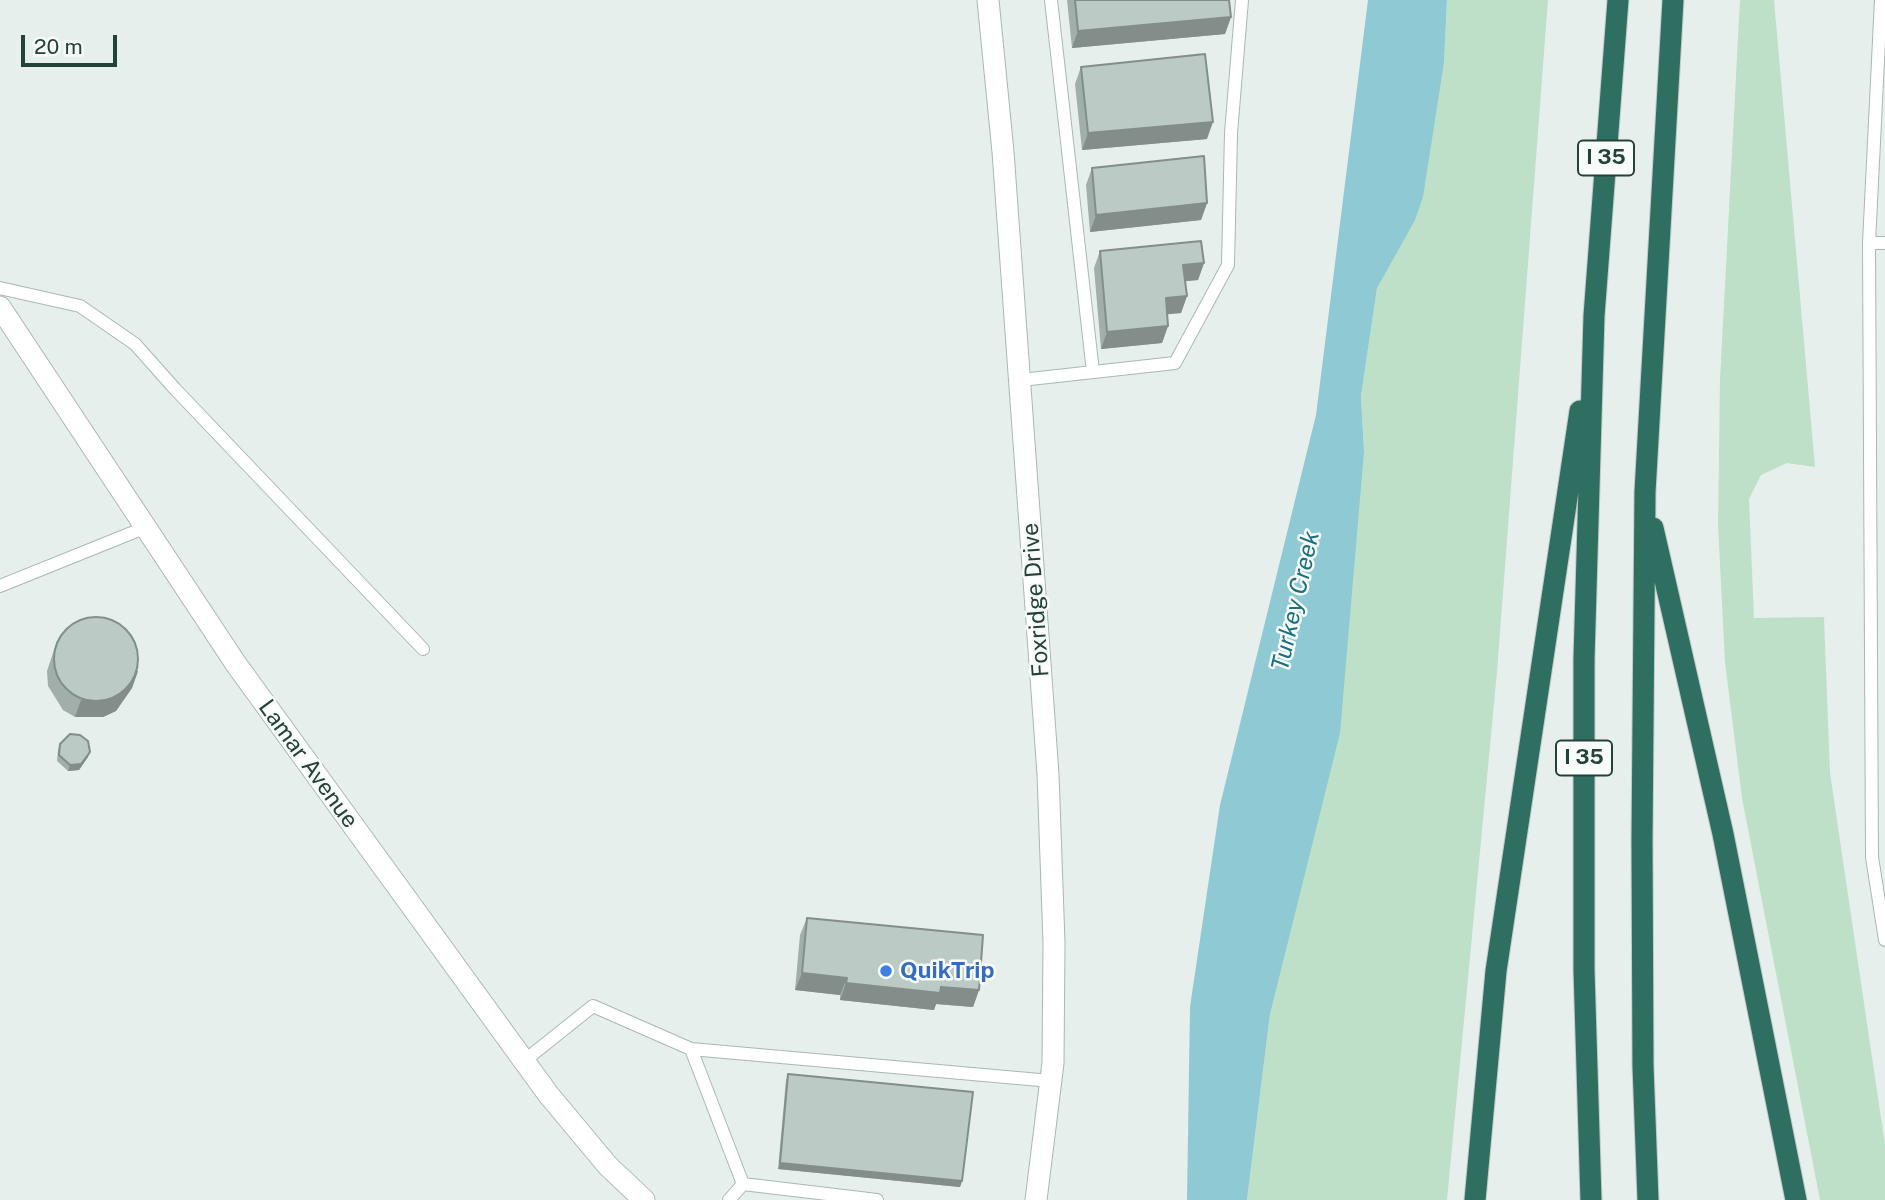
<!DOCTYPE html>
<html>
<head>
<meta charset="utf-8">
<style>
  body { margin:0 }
  #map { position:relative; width:1885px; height:1200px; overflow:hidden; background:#e6efeb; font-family:"Public Sans",sans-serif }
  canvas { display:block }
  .scale { position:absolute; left:21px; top:35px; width:96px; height:32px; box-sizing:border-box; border:4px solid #24423a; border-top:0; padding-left:9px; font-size:21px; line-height:24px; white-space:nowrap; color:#24423a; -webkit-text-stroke:5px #f7fbf9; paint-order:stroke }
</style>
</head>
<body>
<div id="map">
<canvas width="1885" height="1200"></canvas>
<div class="scale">20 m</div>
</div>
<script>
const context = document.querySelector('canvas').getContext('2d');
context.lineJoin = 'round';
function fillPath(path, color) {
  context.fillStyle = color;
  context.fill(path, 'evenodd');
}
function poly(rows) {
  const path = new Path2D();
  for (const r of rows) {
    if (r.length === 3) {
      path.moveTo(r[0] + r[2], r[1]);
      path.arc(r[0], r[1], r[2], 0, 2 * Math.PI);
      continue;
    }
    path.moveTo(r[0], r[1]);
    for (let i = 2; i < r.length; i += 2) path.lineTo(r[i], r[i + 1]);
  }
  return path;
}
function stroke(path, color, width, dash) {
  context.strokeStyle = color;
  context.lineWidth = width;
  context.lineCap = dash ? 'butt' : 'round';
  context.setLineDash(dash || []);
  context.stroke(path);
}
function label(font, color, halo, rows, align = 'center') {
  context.font = font + ' "Public Sans",sans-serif';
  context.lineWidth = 5;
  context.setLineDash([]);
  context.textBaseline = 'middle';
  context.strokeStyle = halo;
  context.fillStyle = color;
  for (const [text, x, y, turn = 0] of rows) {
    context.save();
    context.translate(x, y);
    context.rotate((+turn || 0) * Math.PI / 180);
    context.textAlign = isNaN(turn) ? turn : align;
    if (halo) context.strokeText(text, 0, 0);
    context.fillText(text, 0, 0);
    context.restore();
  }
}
const green = poly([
  [1447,0,1548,0,1497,672,1447,1200,1247,1200,1270,1014,1364,452,1361,396,1377,288,1391,258,1444,62],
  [1740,0,1774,0,1815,467,1787,463,1761,475,1749,499,1754,618,1824,617,1830,773,1885,1145,1885,1200,1820,1200,1742,798,1725,662,1718,525,1720,380]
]);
const water = poly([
  [1368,0,1447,0,1444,62,1423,197,1415,220,1377,288,1361,396,1364,452,1340,733,1270,1014,1247,1200,1187,1200,1190,1007,1220,805,1316,415]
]);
const service = poly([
  [1051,0,1093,372],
  [1869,243,1881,0],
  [1885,243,1869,243,1872,857,1885,940],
  [0,288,80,306,135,344,175,389,423,649],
  [1021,380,1175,363,1228,265,1231,133,1242,0],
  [0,586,144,528],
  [524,1061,593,1006,691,1049],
  [729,1200,743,1184],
  [877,1200,743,1184,691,1049,1051,1081]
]);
const minor = poly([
  [988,0,1003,152,1048,774,1054,943,1053,1063,1036,1200]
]);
const tertiary = poly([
  [0,307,236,664,548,1094,608,1166,644,1200]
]);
const motorway = poly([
  [1653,528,1723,834,1796,1200],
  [1475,1200,1496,971,1580,411],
  [1591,1200,1584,970,1584,659,1594,316,1618,0],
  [1648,1200,1643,1066,1642,840,1645,492,1673,0]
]);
const wall = poly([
  [1067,0,1229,0,1231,17,1225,34,1072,48],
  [1081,67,1207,139,1082,150,1075,84],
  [1092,168,1207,203,1201,220,1090,232,1086,185],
  [1100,251,1204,263,1198,280,1185,281,1187,296,1181,313,1167,314,1168,326,1162,343,1101,349,1094,268],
  [57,641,138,671,132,688,116,711,103,717,75,717,63,710,48,686,47,671],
  [60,744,88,757,79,770,68,771,57,761,58,750],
  [807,918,979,990,973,1007,936,1004,934,1010,840,1000,840,995,795,990,800,935],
  [788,1074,962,1181,960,1187,778,1169,786,1080]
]);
const shadedWall = poly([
  [1231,17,1225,34,1072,48,1078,31],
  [1213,122,1207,139,1082,150,1088,133],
  [1207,203,1201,220,1090,232,1096,215],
  [1204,263,1198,280,1177,282,1183,265],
  [1187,296,1181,313,1159,315,1166,298],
  [1168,326,1162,343,1101,349,1107,332],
  [138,671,132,688,116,711,103,717,75,717,81,700],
  [90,752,88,757,79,770,68,771,70,765],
  [802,973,847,978,840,995,795,990],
  [846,983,941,987,979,990,973,1007,936,1004,934,1010,840,1000],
  [780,1163,962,1181,960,1187,778,1169]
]);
const building = poly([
  [1075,0,1229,0,1231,17,1078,31,1075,0],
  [1205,54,1213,122,1088,133,1081,67,1205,54],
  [1204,156,1207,203,1096,215,1092,168,1204,156],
  [1201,241,1204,263,1183,265,1187,296,1166,298,1168,326,1107,332,1100,251,1201,241],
  [96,659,42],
  [70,734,80,735,88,741,90,752,81,764,70,765,59,755,60,744,70,734],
  [807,918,983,935,979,990,941,987,940,993,846,983,847,978,802,973,807,918],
  [788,1074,973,1092,962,1181,780,1163,788,1074]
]);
const markers = [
  [886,971,7,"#3f7fe0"]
];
const shields = [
  [1606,158,56],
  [1584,758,56]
];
const shieldNames = [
  ["I 35",1606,158],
  ["I 35",1584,758]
];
const streetNames = [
  ["Foxridge Drive",1036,600,-94],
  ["Lamar Avenue",308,764,54]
];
const shopNames = [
  ["QuikTrip",900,971]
];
const waterNames = [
  ["Turkey Creek",1296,601,-77]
];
fillPath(green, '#bfe0c8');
fillPath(water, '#8ec9d4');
stroke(service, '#a8b8b2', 14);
stroke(minor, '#a8b8b2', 23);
stroke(tertiary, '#a8b8b2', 23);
stroke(motorway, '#c2cac8', 23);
stroke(service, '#fff', 12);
stroke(minor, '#fff', 21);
stroke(tertiary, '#fff', 21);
stroke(motorway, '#2f6f62', 21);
fillPath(wall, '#a1aea9');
fillPath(shadedWall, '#838d89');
fillPath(building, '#bbcac4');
stroke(building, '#838d89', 2);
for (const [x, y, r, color] of markers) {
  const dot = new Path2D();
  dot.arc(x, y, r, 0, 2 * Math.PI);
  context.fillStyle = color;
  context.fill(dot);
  stroke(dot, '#f7fbf9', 2.5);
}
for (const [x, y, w] of shields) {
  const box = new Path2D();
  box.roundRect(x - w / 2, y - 17.5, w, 35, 5);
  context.fillStyle = '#f7fbf9';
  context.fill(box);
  stroke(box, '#24423a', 2);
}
label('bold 21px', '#24423a', null, shieldNames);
label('23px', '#24423a', '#f7fbf9', streetNames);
label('bold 23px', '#366cbe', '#f7fbf9', shopNames, 'left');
label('italic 24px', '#1c6f80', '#f7fbf9', waterNames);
</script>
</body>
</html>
